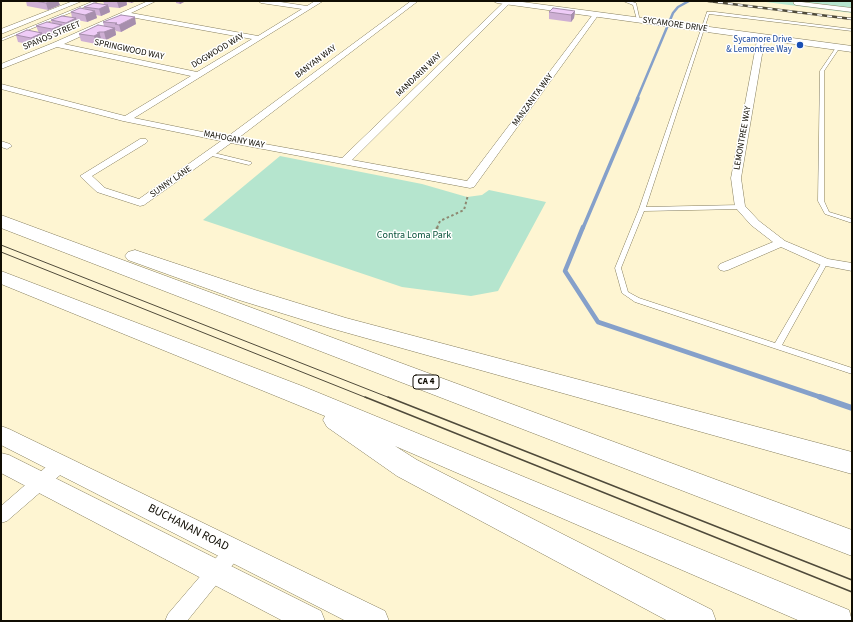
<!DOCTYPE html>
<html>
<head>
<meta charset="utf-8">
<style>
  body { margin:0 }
  #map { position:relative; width:853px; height:622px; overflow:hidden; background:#fef5d2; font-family:"Source Sans 3",sans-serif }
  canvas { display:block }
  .frame { position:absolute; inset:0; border:2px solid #100d03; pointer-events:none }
</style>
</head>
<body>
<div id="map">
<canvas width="853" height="622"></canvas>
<div class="frame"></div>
</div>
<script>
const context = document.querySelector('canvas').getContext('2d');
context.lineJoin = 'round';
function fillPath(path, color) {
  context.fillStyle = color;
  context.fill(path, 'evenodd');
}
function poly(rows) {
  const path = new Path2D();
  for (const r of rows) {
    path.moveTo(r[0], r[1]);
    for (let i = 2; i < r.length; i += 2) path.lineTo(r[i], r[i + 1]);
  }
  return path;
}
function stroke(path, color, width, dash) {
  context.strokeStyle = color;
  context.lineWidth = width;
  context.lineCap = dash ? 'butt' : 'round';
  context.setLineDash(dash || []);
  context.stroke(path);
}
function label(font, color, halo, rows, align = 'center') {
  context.font = font + ' "Source Sans 3",sans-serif';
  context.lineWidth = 3;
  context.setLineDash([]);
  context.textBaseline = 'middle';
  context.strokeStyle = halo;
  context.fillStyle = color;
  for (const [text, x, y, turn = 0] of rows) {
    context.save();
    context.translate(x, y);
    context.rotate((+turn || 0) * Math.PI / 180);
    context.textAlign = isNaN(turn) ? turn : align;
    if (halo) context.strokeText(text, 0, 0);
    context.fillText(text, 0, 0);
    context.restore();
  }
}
const green = poly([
  [758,1,852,1,852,13],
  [280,156,422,184,467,197,482,195,489,190,546,202,498,291,471,296,402,287,203,220]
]);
const streamFar3 = poly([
  [637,99,673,13,678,7,689,1]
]);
const streamFar2 = poly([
  [583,228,638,98]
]);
const streamFar1 = poly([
  [583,227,565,271,598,322,823,398]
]);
const stream = poly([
  [820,397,852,408]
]);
const pathFar1 = poly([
  [437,228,440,221,464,210,468,195]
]);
const path = poly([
  [437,235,437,227]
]);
const service = poly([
  [94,1,99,1,1,41,1,39,94,1],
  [623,1,629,1,636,3,640,21,637,20,633,5,623,1],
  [707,12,715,12,852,29,852,31,709,14,646,207,740,205,743,207,740,209,644,211,621,268,628,292,639,298,775,343,822,262,825,260,827,261,828,262,782,345,852,368,852,374,635,302,622,293,615,268,639,209,707,12],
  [837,46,840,47,824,71,824,201,829,212,852,219,852,223,825,214,818,201,820,71,837,46],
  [210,152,251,162,252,163,249,165,208,155,208,153,210,152]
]);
const minor = poly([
  [73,1,82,1,1,34,1,29,73,1],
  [148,1,156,1,131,13,258,36,302,9,261,3,258,1,274,1,307,6,315,1,323,1,134,118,227,137,411,1,418,1,237,139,342,158,505,1,511,1,510,3,352,160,467,181,594,13,599,14,474,187,470,188,231,143,144,205,140,206,97,192,80,176,140,139,146,139,148,141,146,143,92,176,105,188,139,199,221,141,123,121,1,89,1,84,125,116,191,76,57,47,1,69,1,64,53,43,148,1],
  [125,16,252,39,197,72,64,44,125,16],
  [793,1,852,8,852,12,796,5,794,4,793,1],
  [758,35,764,35,765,37,741,178,745,206,759,221,785,241,828,259,852,263,852,271,821,265,781,247,728,270,724,271,720,270,718,267,720,264,773,242,751,225,735,207,731,178,758,35],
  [1,141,10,144,12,146,7,149,1,147,1,141],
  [60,459,66,460,68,465,66,470,7,521,1,523,1,506,54,460,60,459],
  [233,543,239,545,242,551,239,557,187,621,165,621,168,614,227,545,233,543]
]);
const tertiary = poly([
  [493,1,515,1,852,46,852,52,497,3,493,1]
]);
const secondary = poly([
  [1,426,9,429,385,611,389,621,346,621,1,445,1,426],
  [1,453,9,455,321,611,325,621,283,621,1,473,1,453]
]);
const motorway = poly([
  [1,215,852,530,852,556,1,228,1,215],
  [135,250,255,290,346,318,852,452,852,474,330,328,239,300,128,260,125,256,128,252,135,250],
  [1,271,302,386,849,610,852,621,800,621,395,446,417,460,712,610,716,621,668,621,397,476,327,427,323,420,325,416,1,284,1,271]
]);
const tramFar1 = poly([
  [1,245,390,398],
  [1,252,367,398]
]);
const tram = poly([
  [365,397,852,592],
  [388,397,852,580]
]);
const rail = poly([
  [708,1,852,19]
]);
const wall = poly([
  [26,1,58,1,60,5,48,10,27,6],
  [103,1,137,1,131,3,127,2,127,5,119,8,109,7,110,12,101,16,96,15,97,18,87,22,77,20,78,25,68,30,63,29,64,32,54,36,42,34,44,40,33,45,18,42,16,35,39,33,36,26,52,23,51,20,72,18,71,12,85,9,84,7,104,4],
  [166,1,186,1,180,4,176,3,176,2,166,2],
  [575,11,574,18,571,22,549,19,549,12],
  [103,22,136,24,121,32,116,31,116,30,115,30,116,35,106,40,102,39,102,41,96,44,81,41,79,34,104,26]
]);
const shadedWall = poly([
  [51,1,58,1,60,5,48,10,46,3],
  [118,1,126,1,127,5,119,8,117,2],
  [131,1,137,1,131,3],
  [179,1,186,1,180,4],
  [108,5,110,12,101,16,99,9],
  [95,11,97,18,87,22,85,15],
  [575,11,574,18,571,22,571,15],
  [135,17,136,24,121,32,119,25],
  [76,18,78,25,68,30,66,23],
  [62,25,64,32,54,36,52,29],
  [115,28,116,35,106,40,104,32],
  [99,32,102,41,96,44,94,36,97,33],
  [42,33,44,40,33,45,31,38]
]);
const building = poly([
  [34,1,51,1,46,3,34,1],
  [94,3,108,5,99,9,84,7,94,3],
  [80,8,95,11,85,15,71,12,80,8],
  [553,8,575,11,571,15,549,12,553,8],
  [121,15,135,17,119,25,115,24,117,23,103,22,121,15],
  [62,16,76,18,66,23,51,20,62,16],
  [47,22,62,25,52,29,36,26,47,22],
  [98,25,115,28,104,32,99,32,97,33,100,33,94,36,79,34,98,25],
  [27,30,42,33,31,38,16,35,27,30]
]);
const markers = [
  [800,45,4,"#1a4fb4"]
];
const farStreetnames = [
  ["SYCAMORE DRIVE",675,25,8],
  ["SPANOS STREET",52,36,-23],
  ["SPRINGWOOD WAY",129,50,12],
  ["DOGWOOD WAY",218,51,-31],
  ["BANYAN WAY",316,62,-37],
  ["MANDARIN WAY",419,75,-44],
  ["MANZANITA WAY",533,100,-54],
  ["LEMONTREE WAY",743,138,-80],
  ["MAHOGANY WAY",234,140,11],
  ["SUNNY LANE",171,182,-35]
];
const farTransitnames = [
  ["Sycamore Drive",792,40],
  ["& Lemontree Way",792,50]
];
const shields = [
  [426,382,26]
];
const shieldNames = [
  ["CA 4",426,382]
];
const parkNames = [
  ["Contra Loma Park",414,236]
];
const nearStreetnames = [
  ["BUCHANAN ROAD",188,528,27]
];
fillPath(green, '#b5e5ce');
stroke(streamFar3, '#85a0ca', 2.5);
stroke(streamFar2, '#85a0ca', 3.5);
stroke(streamFar1, '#85a0ca', 4.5);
stroke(stream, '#85a0ca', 6);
stroke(service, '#867e5e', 1);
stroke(minor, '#867e5e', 1);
stroke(tertiary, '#867e5e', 1);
stroke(secondary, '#867e5e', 1);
stroke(motorway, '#867e5e', 1);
stroke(pathFar1, '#8e8871', 2, [2.5, 2.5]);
stroke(path, '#8e8871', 2.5, [3, 3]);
fillPath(service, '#fff');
fillPath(minor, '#fff');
fillPath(tertiary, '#fff');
fillPath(secondary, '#fff');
fillPath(motorway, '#fff');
stroke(tramFar1, '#4f4a3a', 1);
stroke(tram, '#4f4a3a', 1.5);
stroke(rail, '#4f4a3a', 2.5);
stroke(rail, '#fff', 1.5, [5]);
fillPath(wall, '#ceafd4');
fillPath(shadedWall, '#a78fad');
fillPath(building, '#efccf7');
stroke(building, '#a78fad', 1);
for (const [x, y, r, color] of markers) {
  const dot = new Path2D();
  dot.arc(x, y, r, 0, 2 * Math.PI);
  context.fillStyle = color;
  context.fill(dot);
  stroke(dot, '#fff', 1.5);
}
label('9px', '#100d03', '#fff', farStreetnames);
label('9px', '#164399', '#fff', farTransitnames, 'right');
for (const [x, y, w] of shields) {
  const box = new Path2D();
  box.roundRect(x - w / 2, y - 7, w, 14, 3);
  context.fillStyle = '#fff';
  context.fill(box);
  stroke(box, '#100d03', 1);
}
label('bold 9px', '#100d03', null, shieldNames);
label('10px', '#065038', '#fff', parkNames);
label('12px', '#100d03', '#fff', nearStreetnames);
</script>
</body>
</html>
